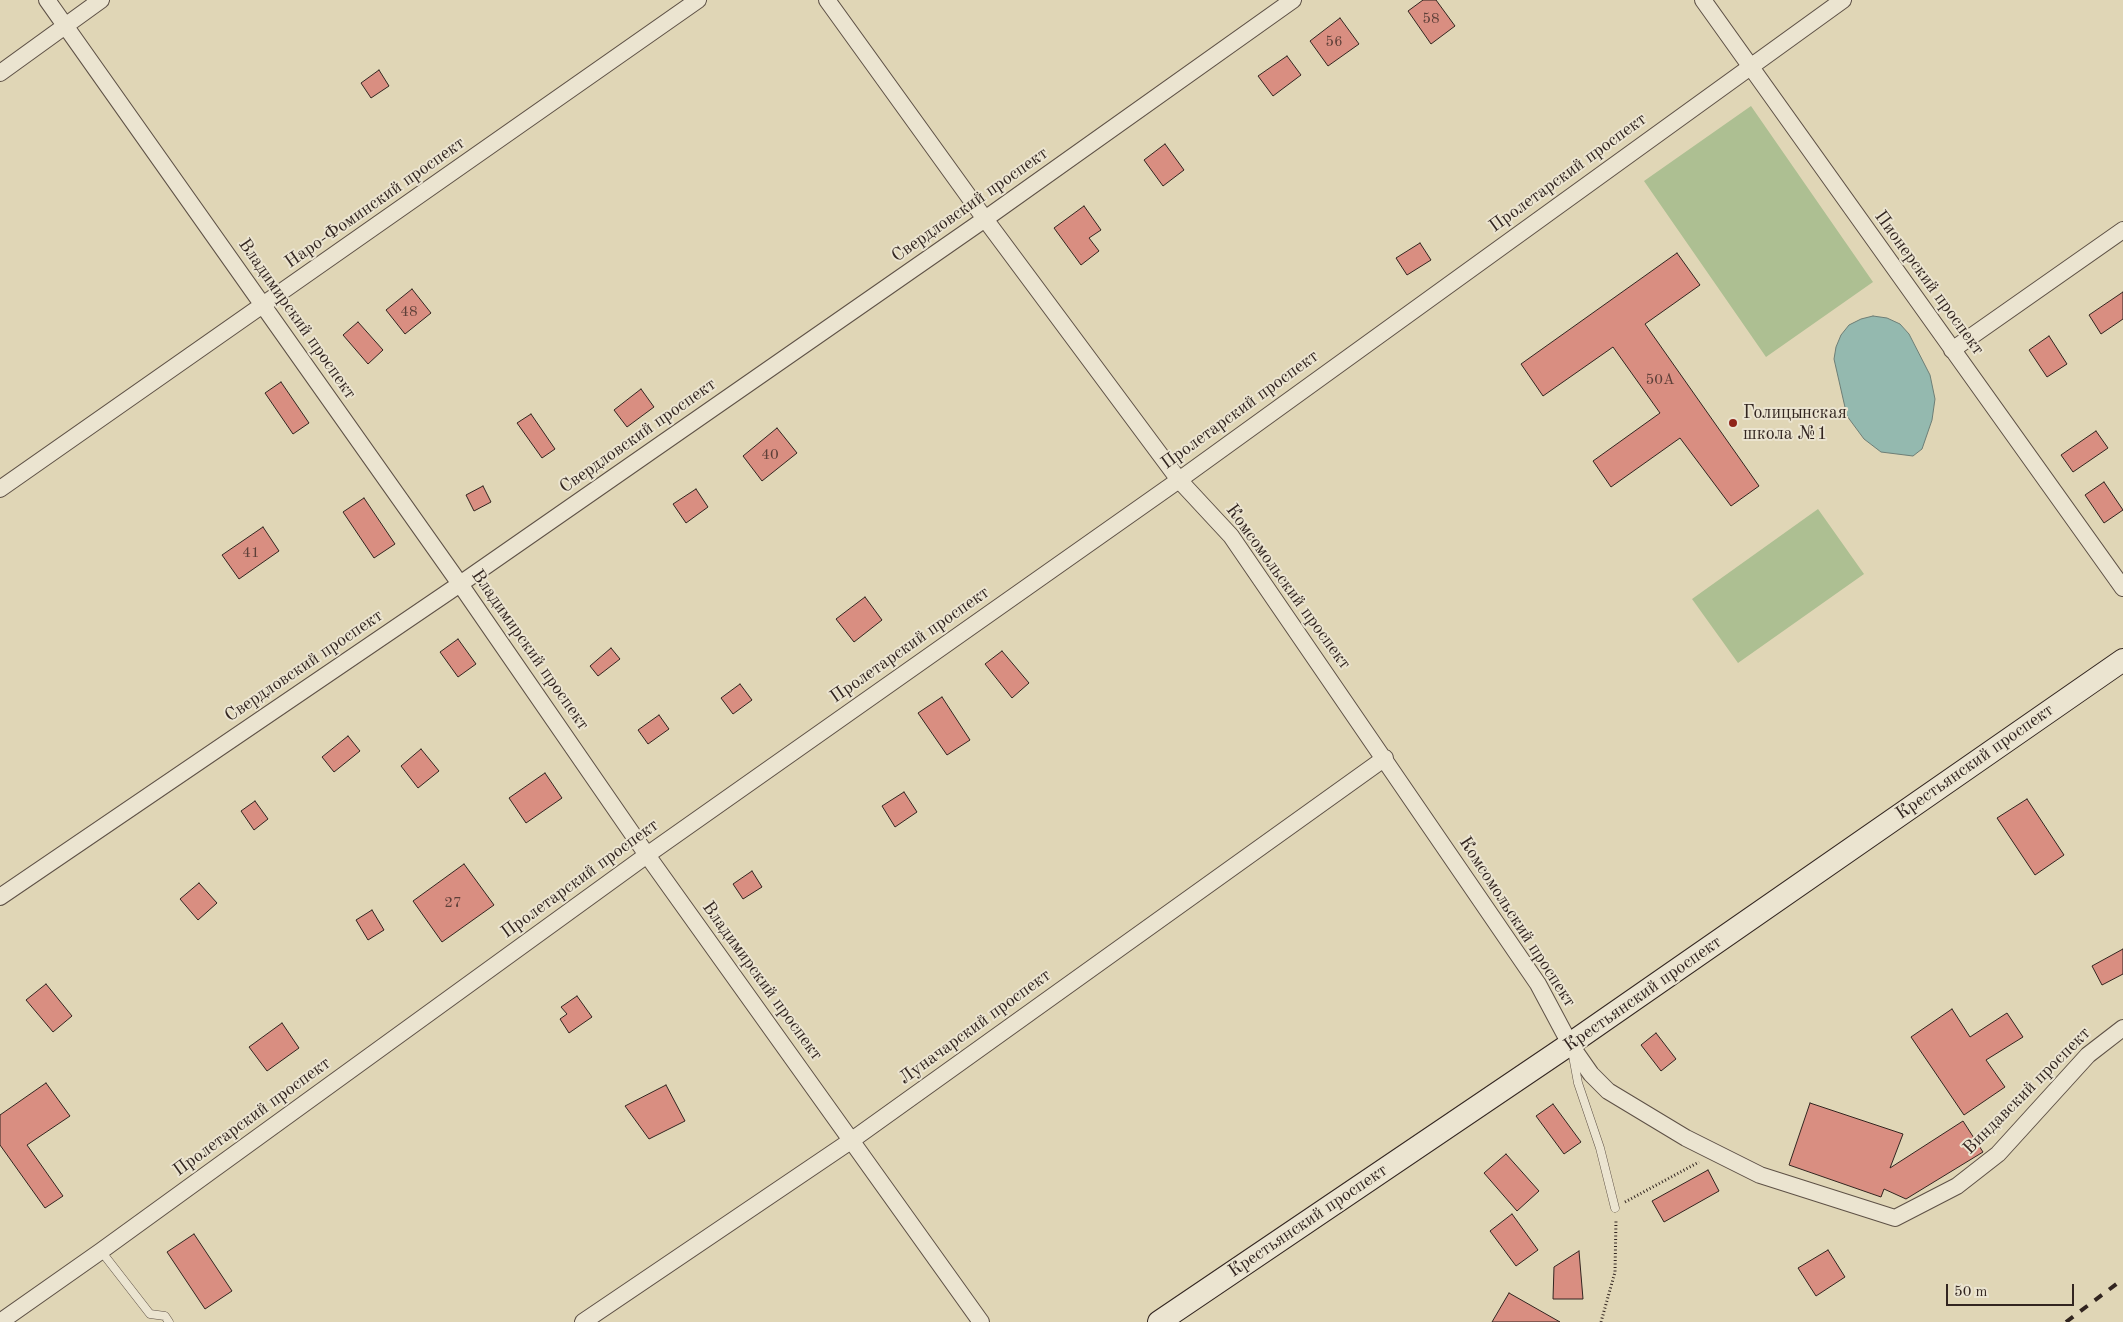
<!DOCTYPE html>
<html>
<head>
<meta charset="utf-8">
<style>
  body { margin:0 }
  #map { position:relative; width:2123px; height:1322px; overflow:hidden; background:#e0d6b6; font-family:"Old Standard TT",serif }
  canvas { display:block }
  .scale { position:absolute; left:1946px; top:1284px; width:128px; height:22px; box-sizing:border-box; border:2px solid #322520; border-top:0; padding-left:6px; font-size:15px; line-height:18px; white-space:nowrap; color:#322520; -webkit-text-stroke:4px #ebe4d0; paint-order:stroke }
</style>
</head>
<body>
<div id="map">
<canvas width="2123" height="1322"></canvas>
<div class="scale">50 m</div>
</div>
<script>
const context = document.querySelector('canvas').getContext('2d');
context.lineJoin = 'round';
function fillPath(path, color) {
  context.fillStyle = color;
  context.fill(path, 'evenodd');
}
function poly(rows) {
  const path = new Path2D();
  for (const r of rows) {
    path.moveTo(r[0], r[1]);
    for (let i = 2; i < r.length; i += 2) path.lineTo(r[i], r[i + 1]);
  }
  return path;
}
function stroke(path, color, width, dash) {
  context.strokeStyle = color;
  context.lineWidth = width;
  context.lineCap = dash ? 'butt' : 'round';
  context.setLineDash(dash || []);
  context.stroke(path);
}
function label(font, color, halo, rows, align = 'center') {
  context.font = font + ' "Old Standard TT",serif';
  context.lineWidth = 4;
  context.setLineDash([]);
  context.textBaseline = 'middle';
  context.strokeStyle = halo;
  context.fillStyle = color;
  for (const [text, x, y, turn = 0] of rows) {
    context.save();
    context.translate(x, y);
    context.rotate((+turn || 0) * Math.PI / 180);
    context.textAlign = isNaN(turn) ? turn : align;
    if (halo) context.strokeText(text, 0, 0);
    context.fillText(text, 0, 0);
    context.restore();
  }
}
const green = poly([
  [1751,106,1873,282,1766,357,1644,181],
  [1818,509,1864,574,1738,663,1692,599]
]);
const water = poly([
  [1873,316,1887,318,1900,324,1909,334,1930,375,1935,399,1932,420,1922,449,1913,456,1881,452,1864,439,1847,416,1834,359,1836,347,1841,335,1849,325,1861,319,1873,316]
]);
const building = poly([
  [1423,0,1436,0,1455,26,1431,44,1408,11,1423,0],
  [1340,18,1359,44,1328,66,1310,41,1340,18],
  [1287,56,1301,75,1273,96,1258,76,1287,56],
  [379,70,389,86,371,98,361,83,379,70],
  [1165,144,1184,170,1163,186,1144,160,1165,144],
  [1084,206,1101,230,1089,238,1099,251,1081,265,1054,228,1084,206],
  [1420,243,1431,260,1407,275,1396,258,1420,243],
  [1677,253,1700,285,1645,324,1759,486,1731,506,1680,438,1611,487,1593,461,1660,413,1613,347,1543,396,1521,364,1677,253],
  [412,289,431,313,405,334,386,310,412,289],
  [2123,292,2123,319,2101,334,2089,315,2123,292],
  [358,322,383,350,368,364,343,335,358,322],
  [2049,336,2067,364,2047,377,2029,350,2049,336],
  [281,382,309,423,293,434,265,393,281,382],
  [641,389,654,407,627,427,614,410,641,389],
  [531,414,555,449,542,458,517,423,531,414],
  [777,428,797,453,762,481,743,456,777,428],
  [2096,431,2108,448,2073,472,2061,455,2096,431],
  [2104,482,2123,510,2104,523,2085,495,2104,482],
  [483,486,491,502,474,511,466,495,483,486],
  [696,489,708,507,686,523,673,504,696,489],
  [364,498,395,544,374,558,343,512,364,498],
  [263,527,279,551,239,579,222,555,263,527],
  [865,597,882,620,854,642,836,619,865,597],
  [458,639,476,664,458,677,440,652,458,639],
  [611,648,620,659,598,676,590,666,611,648],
  [1002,651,1029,683,1012,698,985,664,1002,651],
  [740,684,752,700,733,714,721,698,740,684],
  [942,697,970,740,947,755,918,713,942,697],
  [659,715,669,729,648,744,638,730,659,715],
  [348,736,360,751,334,772,322,757,348,736],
  [421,749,439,771,418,788,401,766,421,749],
  [545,773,562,798,526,823,509,798,545,773],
  [904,792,917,812,895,827,882,806,904,792],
  [2027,799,2064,855,2035,875,1997,818,2027,799],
  [255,801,268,819,254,830,241,811,255,801],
  [464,864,494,905,442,942,413,901,464,864],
  [752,871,762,887,743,899,733,884,752,871],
  [199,883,217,903,198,920,180,899,199,883],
  [372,910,384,930,368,940,356,920,372,910],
  [2123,949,2123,974,2102,985,2092,966,2123,949],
  [46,984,72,1016,53,1032,26,1000,46,984],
  [577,996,592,1017,569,1033,560,1019,567,1014,561,1007,577,996],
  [1952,1009,1970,1037,2007,1013,2023,1037,1986,1060,2005,1087,1964,1115,1911,1037,1952,1009],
  [282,1023,299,1048,267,1071,249,1047,282,1023],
  [1656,1033,1676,1059,1661,1071,1641,1045,1656,1033],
  [46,1083,70,1116,27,1145,63,1196,45,1208,0,1145,0,1115,46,1083],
  [666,1085,685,1121,649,1139,625,1106,666,1085],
  [1810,1103,1903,1134,1890,1168,1963,1121,1983,1152,1906,1199,1884,1189,1881,1197,1789,1165,1810,1103],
  [1553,1104,1581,1142,1564,1154,1536,1116,1553,1104],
  [1506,1154,1539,1191,1517,1211,1484,1173,1506,1154],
  [1708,1170,1719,1191,1664,1222,1652,1201,1708,1170],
  [1512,1214,1538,1250,1516,1266,1490,1231,1512,1214],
  [194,1234,232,1291,205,1309,167,1252,194,1234],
  [1828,1250,1845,1277,1816,1296,1798,1268,1828,1250],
  [1579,1251,1583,1299,1553,1299,1554,1267,1579,1251],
  [1509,1293,1560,1322,1492,1322,1509,1293]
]);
const path = poly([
  [1625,1202,1699,1162],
  [1601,1322,1615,1272,1616,1220]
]);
const lane = poly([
  [1573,1056,1578,1083,1600,1148,1615,1208],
  [101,1251,150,1314,165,1316,169,1322]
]);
const street = poly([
  [47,0,460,584,647,855,981,1322],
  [827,0,985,219,1179,480,1231,536,1538,984,1570,1044,1591,1074,1608,1091,1686,1138,1760,1175,1895,1218,1957,1186,1998,1154,2088,1055,2123,1028],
  [1703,0,2123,588],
  [0,73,101,0],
  [1952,350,2123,230],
  [0,489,698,0],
  [0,897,460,584,985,219,1293,0],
  [0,1322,101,1251,647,855,1179,480,1843,0],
  [583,1322,852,1140,1385,758]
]);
const secondary = poly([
  [1159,1322,1570,1044,2123,660]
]);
const rail = poly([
  [2066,1322,2123,1279]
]);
const markers = [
  [1733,423,5,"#8f2418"]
];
const numberNames = [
  ["58",1431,19],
  ["56",1334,42],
  ["48",409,312],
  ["50А",1660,380],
  ["40",770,455],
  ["41",251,553],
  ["27",453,903]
];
const streetNames = [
  ["Пролетарский проспект",1568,173,-36],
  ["Наро-Фоминский проспект",375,203,-35],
  ["Свердловский проспект",970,205,-35],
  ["Пионерский проспект",1929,283,54],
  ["Владимирский проспект",297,319,55],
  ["Пролетарский проспект",1240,410,-36],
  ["Свердловский проспект",638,436,-35],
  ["Комсомольский проспект",1288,587,54],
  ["Пролетарский проспект",910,645,-35],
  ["Владимирский проспект",530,650,55],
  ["Свердловский проспект",304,666,-34],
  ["Крестьянский проспект",1975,762,-35],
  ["Пролетарский проспект",580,879,-36],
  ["Комсомольский проспект",1517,922,57],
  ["Владимирский проспект",762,981,54],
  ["Крестьянский проспект",1643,994,-35],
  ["Луначарский проспект",975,1027,-36],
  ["Виндавский проспект",2027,1091,-45],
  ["Пролетарский проспект",252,1117,-36],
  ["Крестьянский проспект",1308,1221,-34]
];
const poiNames = [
  ["Голицынская",1743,413],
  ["школа №1",1743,434]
];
fillPath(green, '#adbf92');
fillPath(water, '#94b9af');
stroke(water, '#6d7e76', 1);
fillPath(building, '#d98e81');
stroke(building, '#322520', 1);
stroke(lane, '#5e5146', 9);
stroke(street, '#5e5146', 18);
stroke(secondary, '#322520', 24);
stroke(path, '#322520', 3, [1, 2.5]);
stroke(lane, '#ebe4d0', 8);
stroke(street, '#ebe4d0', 16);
stroke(secondary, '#ebe4d0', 22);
stroke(rail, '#322520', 4, [9, 9]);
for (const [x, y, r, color] of markers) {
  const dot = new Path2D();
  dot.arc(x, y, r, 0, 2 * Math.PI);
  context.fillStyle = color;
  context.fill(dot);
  stroke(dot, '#ebe4d0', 2);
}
label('15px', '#5c3f38', null, numberNames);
label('18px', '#322520', '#ebe4d0', streetNames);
label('18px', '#322520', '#ebe4d0', poiNames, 'left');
</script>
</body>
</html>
